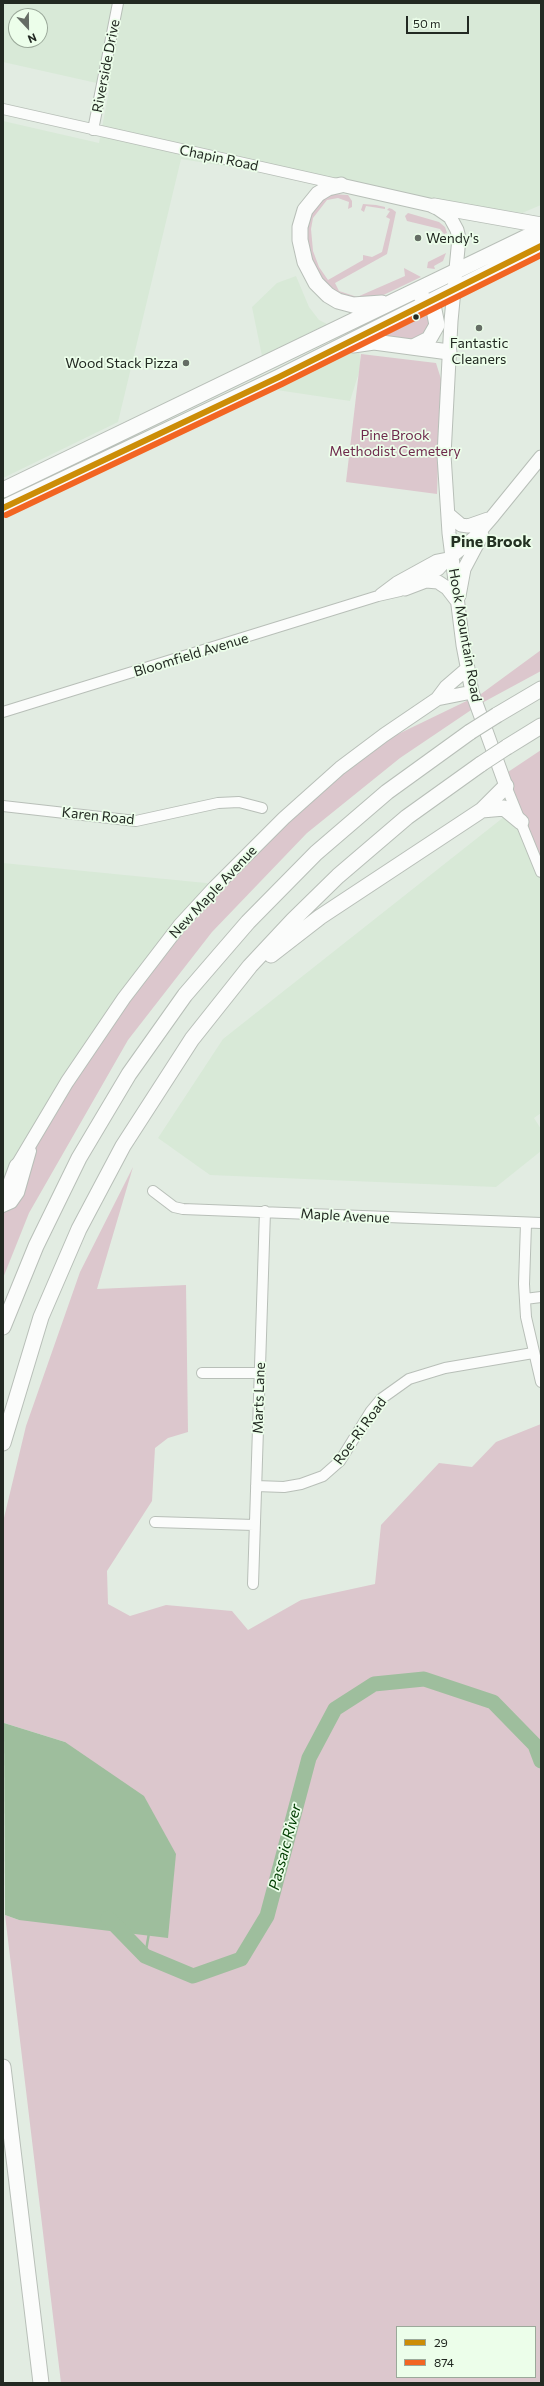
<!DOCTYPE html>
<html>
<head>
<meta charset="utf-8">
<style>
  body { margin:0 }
  #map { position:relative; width:544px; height:2386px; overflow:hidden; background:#e2ece2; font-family:Commissioner,sans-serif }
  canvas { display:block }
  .frame { position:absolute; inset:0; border:4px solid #222922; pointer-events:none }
  .legend { position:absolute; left:396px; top:2326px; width:140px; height:52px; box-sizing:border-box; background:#ecfeea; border:1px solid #9ba99a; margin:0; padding:5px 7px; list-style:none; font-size:12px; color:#222922 }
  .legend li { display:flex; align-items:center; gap:8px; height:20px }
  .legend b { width:20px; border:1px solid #9ba99a }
  .north { position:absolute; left:8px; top:8px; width:40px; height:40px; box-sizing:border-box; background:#ecfeea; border:1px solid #9ba99a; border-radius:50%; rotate:158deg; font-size:11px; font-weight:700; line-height:16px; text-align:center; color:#222922 }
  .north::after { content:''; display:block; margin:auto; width:14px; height:18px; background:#656d65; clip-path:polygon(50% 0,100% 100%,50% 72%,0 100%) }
  .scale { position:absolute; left:406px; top:16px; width:63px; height:18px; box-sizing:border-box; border:2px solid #222922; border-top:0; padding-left:5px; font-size:12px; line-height:14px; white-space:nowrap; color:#222922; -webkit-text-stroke:3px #ecfeea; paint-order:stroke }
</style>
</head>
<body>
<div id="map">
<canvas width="544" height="2386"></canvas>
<div class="frame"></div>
<ul class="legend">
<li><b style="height:5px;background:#cc8d07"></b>29</li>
<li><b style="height:5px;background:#f26522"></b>874</li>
</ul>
<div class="north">N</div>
<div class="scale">50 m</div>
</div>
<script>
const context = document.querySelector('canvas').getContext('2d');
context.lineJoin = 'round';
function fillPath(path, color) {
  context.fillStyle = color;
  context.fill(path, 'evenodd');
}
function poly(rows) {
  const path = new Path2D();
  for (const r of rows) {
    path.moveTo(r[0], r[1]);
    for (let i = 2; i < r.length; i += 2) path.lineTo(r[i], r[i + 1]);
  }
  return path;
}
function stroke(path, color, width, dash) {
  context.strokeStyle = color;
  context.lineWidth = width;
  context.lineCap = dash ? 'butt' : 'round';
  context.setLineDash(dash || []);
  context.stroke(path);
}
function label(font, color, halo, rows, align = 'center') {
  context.font = font + ' Commissioner,sans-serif';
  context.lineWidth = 3.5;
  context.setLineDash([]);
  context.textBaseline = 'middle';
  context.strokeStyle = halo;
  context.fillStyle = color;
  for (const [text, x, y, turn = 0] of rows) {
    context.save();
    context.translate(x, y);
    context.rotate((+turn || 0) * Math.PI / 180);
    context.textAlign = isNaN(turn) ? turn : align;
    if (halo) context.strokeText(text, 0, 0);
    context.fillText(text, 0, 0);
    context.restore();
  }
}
const built = poly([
  [3,3,541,3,541,205,522,213,181,159,118,422,3,478,3,121,99,143,110,86,3,62],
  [16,16,40,16,40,40,16,40],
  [296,276,309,307,319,320,327,324,262,356,252,307,277,283],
  [359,350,361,366,350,401,277,390,348,353],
  [514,809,541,881,541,1113,534,1118,541,1129,541,1151,496,1187,210,1175,158,1138,223,1039],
  [3,863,216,884,8,1172,3,1182]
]);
const green = poly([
  [333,194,348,195,352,201,352,207,348,209,349,202,338,198,327,200,313,218,311,229,313,251,319,267,328,280,363,260,363,255,372,257,382,252,390,219,386,217,390,211,387,210,389,208,392,209,396,212,387,254,335,283,339,291,357,297,405,276,404,268,421,277,373,300,343,299,322,281,305,245,307,217,326,196],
  [363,204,376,205,385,207,385,209,366,206,364,212,361,210],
  [408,213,439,222,445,227,447,233,444,234,440,229,407,221,405,216],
  [446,253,443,261,434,266,435,269,427,268,428,262],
  [429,314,430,328,416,341,388,337,388,334],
  [361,354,436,363,441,379,437,494,346,482],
  [541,650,541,671,480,704,400,758,307,833,212,932,128,1040,29,1213,3,1278,3,1182,8,1172,84,1054,216,884,359,753,481,694],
  [541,750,541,881,502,776],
  [133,1167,97,1289,186,1285,188,1432,168,1438,155,1448,152,1501,107,1571,108,1604,130,1616,166,1605,232,1611,248,1630,301,1600,375,1584,381,1525,439,1463,472,1467,496,1442,541,1424,541,2383,61,2383,5,1915,19,1920,65,1742,4,1723,3,1724,3,1522,26,1426,80,1272],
  [397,2327,535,2327,535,2377,397,2377]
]);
const water = poly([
  [4,1723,65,1742,144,1796,176,1854,168,1938,19,1920,5,1915]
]);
const stream = poly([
  [145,1956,149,1933]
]);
const river = poly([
  [108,1918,145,1956,193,1976,241,1959,267,1916,309,1758,335,1709,374,1684,424,1679,493,1702,535,1745,541,1761]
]);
const minor = poly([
  [3,109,337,184],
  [93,130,118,3],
  [380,594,396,582,436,560,451,557],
  [3,712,378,596,400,591,439,570,451,557],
  [506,786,541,872],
  [3,806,136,821,218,803,239,802,262,808],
  [153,1191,174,1207,183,1209,541,1223],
  [3,1207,12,1203,19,1193,31,1151],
  [526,1224,524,1284,526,1317,541,1382],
  [525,1299,541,1297],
  [202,1373,260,1373],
  [256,1486,284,1487,301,1484,323,1476,340,1461,371,1411,381,1399,409,1379,445,1368,533,1353],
  [155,1522,254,1525],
  [253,1584,265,1211]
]);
const major = poly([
  [341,185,434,206,450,217,457,230,459,238,451,321,444,455,449,533,463,645,472,692,506,786],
  [448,514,461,525,468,526,488,519],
  [451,557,474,538,493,516,541,457],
  [405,589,426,581,438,582,447,588,457,601],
  [459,596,464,569,482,535],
  [437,699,472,692],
  [17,1166,67,1082,124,998,180,925,215,887,284,818,340,768,384,735,437,699,446,687,468,668]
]);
const highway = poly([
  [341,185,328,188,318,194,305,210,300,227,300,240,305,262,316,283,328,295,338,301,353,305,382,303],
  [434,206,541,225],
  [353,345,374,342,449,352],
  [413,347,429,339,437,325,434,310,421,296],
  [3,490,541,230],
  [3,508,279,377,541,246],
  [497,715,541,689],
  [507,747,541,726],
  [482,810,504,808,521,822],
  [271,955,320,917,482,810,506,786],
  [3,1204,17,1166],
  [3,1327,36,1246,79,1158,129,1074,185,995,248,922,316,853,387,792,470,732],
  [3,1443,41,1317,79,1229,123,1146,192,1039,250,966,293,920,338,876,407,817,481,764],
  [3,2067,41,2383]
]);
const highwayBridge = poly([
  [470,732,497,715],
  [481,764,507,747]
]);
const bus1 = poly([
  [3,508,279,377,541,246]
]);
const bus2 = poly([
  [6,515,282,384,541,255]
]);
const markers = [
  [418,238,4,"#656d65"],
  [416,317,3.5,"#222922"],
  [479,328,4,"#656d65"],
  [186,363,4,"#656d65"]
];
const streetNames = [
  ["Riverside Drive",106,66,-79],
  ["Chapin Road",219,158,12],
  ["Hook Mountain Road",465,635,80],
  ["Bloomfield Avenue",191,655,-17],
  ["Karen Road",98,816,6],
  ["New Maple Avenue",213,892,-47],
  ["Maple Avenue",345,1216,3],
  ["Marts Lane",259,1398,-88],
  ["Roe-Ri Road",360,1431,-54]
];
const poiNames = [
  ["Wendy's",426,238],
  ["Fantastic",479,343,"center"],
  ["Cleaners",479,359,"center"],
  ["Wood Stack Pizza",178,363,"right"]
];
const parkNames = [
  ["Pine Brook",395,435],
  ["Methodist Cemetery",395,451]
];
const waterNames = [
  ["Passaic River",285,1847,-75]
];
const quarterNames = [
  ["Pine Brook",491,542]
];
fillPath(built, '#d8e9d7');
fillPath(green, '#dcc7cd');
fillPath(water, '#9ebe9d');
stroke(stream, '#9ebe9d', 2.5);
stroke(river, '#9ebe9d', 15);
stroke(minor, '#b8bfb8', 12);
stroke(major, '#b8bfb8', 15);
stroke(highway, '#b8bfb8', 17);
stroke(minor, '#fbfcfb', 10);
stroke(major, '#fbfcfb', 13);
stroke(highway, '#fbfcfb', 15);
stroke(highwayBridge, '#b8bfb8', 17, []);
stroke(highwayBridge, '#fbfcfb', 15);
stroke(bus1, '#cc8d07', 6);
stroke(bus2, '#f26522', 6);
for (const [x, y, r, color] of markers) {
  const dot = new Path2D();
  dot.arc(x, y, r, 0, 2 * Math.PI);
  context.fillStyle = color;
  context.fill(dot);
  stroke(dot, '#ecfeea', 1.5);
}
label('14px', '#222922', '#ecfeea', streetNames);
label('14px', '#222922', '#ecfeea', poiNames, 'left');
label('14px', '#6f294c', '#ecfeea', parkNames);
label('italic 15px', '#003d01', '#ecfeea', waterNames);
label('bold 16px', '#233122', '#ecfeea', quarterNames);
</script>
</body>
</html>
